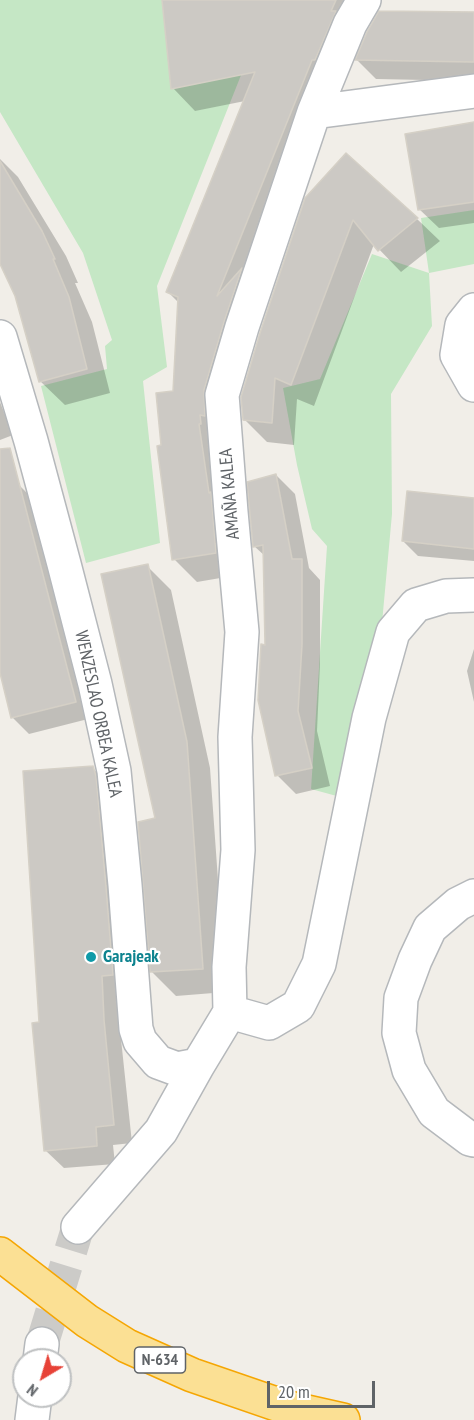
<!DOCTYPE html>
<html>
<head>
<meta charset="utf-8">
<style>
  body { margin:0 }
  #map { position:relative; width:474px; height:1420px; overflow:hidden; background:#f1eee8; font-family:"PT Sans Narrow",sans-serif }
  canvas { display:block }
  .north { position:absolute; left:12px; top:1348px; width:60px; height:60px; box-sizing:border-box; background:#fff; border:2px solid #bfc1c2; border-radius:50%; rotate:218deg; font-size:16px; font-weight:700; line-height:24px; text-align:center; color:#5f6367 }
  .north::after { content:''; display:block; margin:auto; width:21px; height:27px; background:#e74237; clip-path:polygon(50% 0,100% 100%,50% 72%,0 100%) }
  .scale { position:absolute; left:267px; top:1381px; width:108px; height:27px; box-sizing:border-box; border:3px solid #5f6367; border-top:0; padding-left:8px; font-size:18px; line-height:21px; white-space:nowrap; color:#5f6367; -webkit-text-stroke:4px #fff; paint-order:stroke }
</style>
</head>
<body>
<div id="map">
<canvas width="474" height="1420"></canvas>
<div class="north">N</div>
<div class="scale">20 m</div>
</div>
<script>
const context = document.querySelector('canvas').getContext('2d');
context.lineJoin = 'round';
function fillPath(path, color) {
  context.fillStyle = color;
  context.fill(path, 'evenodd');
}
function poly(rows) {
  const path = new Path2D();
  for (const r of rows) {
    path.moveTo(r[0], r[1]);
    for (let i = 2; i < r.length; i += 2) path.lineTo(r[i], r[i + 1]);
  }
  return path;
}
function stroke(path, color, width, dash) {
  context.strokeStyle = color;
  context.lineWidth = width;
  context.lineCap = dash ? 'butt' : 'round';
  context.setLineDash(dash || []);
  context.stroke(path);
}
function label(font, color, halo, rows, align = 'center') {
  context.font = font + ' "PT Sans Narrow",sans-serif';
  context.lineWidth = 4.5;
  context.setLineDash([]);
  context.textBaseline = 'middle';
  context.strokeStyle = halo;
  context.fillStyle = color;
  for (const [text, x, y, turn = 0] of rows) {
    context.save();
    context.translate(x, y);
    context.rotate((+turn || 0) * Math.PI / 180);
    context.textAlign = isNaN(turn) ? turn : align;
    if (halo) context.strokeText(text, 0, 0);
    context.fillText(text, 0, 0);
    context.restore();
  }
}
const green = poly([
  [0,0,271,0,157,286,167,367,143,381,160,543,86,563,41,386,107,369,105,346,112,340,83,253,0,112],
  [474,210,474,264,429,273,432,326,391,394,392,514,382,623,344,798,311,789,327,546,312,529,297,465,283,388,320,379,372,254,429,273,421,218]
]);
const shadow = poly([
  [163,0,354,0,355,40,226,413,238,575,197,582,174,559,162,446,174,392,179,303,168,292,245,101,195,111,173,88],
  [474,14,474,81,376,79,357,60,365,41],
  [474,123,474,223,439,228,419,209],
  [346,155,417,219,440,241,401,272,374,244,314,406,297,399,294,445,267,442,244,419],
  [0,159,18,177,66,256,78,283,75,283,92,322,110,393,65,405,40,381,17,295,0,260],
  [0,402,13,435,0,440],
  [276,475,295,494,309,568,320,580,320,664,317,731,330,786,296,794,277,775,266,646,265,556,254,546],
  [18,484,35,501,92,718,29,734,12,717,0,670,0,489],
  [474,499,474,561,418,556,403,541],
  [147,566,171,590,210,768,226,992,176,996,152,972,156,819],
  [474,649,474,702,467,671],
  [92,768,111,786,121,1039,132,1143,113,1145,115,1164,64,1168,45,1150,41,1024]
]);
const building = poly([
  [162,0,336,0,331,11,336,11,315,60,312,60,217,296,242,268,224,322,204,390,205,416,200,415,201,424,199,424,209,493,211,492,216,553,172,560,157,446,161,445,156,393,173,391,178,297,166,292,255,72,171,89,162,0],
  [379,11,474,12,474,62,355,60,367,32,379,11],
  [474,122,474,202,418,210,405,134,474,122],
  [346,153,418,218,378,251,353,220,291,385,275,378,272,423,243,420,241,397,260,333,305,198,346,153],
  [0,161,42,231,55,259,53,259,69,297,87,369,39,382,15,296,0,264,0,161],
  [10,448,76,702,11,718,0,673,0,449,10,448],
  [276,474,292,559,302,559,302,644,298,711,312,768,275,776,258,700,261,644,265,645,263,545,253,547,247,482,276,474],
  [407,491,474,498,474,549,402,541,407,491],
  [148,564,187,742,203,969,150,972,138,822,155,818,101,574,148,564],
  [93,766,96,776,106,887,113,975,102,976,104,1020,114,1125,96,1127,97,1146,44,1151,32,1023,39,1022,23,771,93,766]
]);
const minorTunnel = poly([
  [42,1344,78,1227]
]);
const minor = poly([
  [314,112,474,91],
  [474,310,462,325,457,355,474,385],
  [0,337,31,441,64,564,95,684,114,771,125,885,136,1029,140,1041,158,1062,177,1069,198,1065,230,1012],
  [474,896,458,904,430,928,415,960,401,998,399,1033,409,1070,434,1112,470,1139,474,1140],
  [230,1012,229,967,238,850,235,737,242,632,231,512,222,395,242,327,314,112,350,24,364,0],
  [230,1012,269,1023,298,1006,319,964,369,718,393,632,416,605,446,596,474,595],
  [78,1227,161,1131,198,1065],
  [40,1360,42,1344],
  [32,1420,35,1396]
]);
const highway = poly([
  [0,1254,87,1321,127,1346,192,1375,285,1407,343,1420]
]);
const markers = [
  [91,957,6,"#0f9aa8"]
];
const shields = [
  [160,1360,51]
];
const shieldNames = [
  ["N-634",160,1360]
];
const streetNames = [
  ["AMAÑA KALEA",230,494,-95],
  ["WENZESLAO ORBEA KALEA",98,714,78]
];
const cultureNames = [
  ["Garajeak",103,957]
];
fillPath(green, '#c5e7c5');
fillPath(shadow, '#0003');
fillPath(building, '#ccc9c4');
stroke(building, '#d5d0c6', 1.5);
stroke(minorTunnel, '#cccbc8', 33, [33, 16]);
stroke(minor, '#b5b8bb', 36);
stroke(highway, '#f5a603', 36);
stroke(minor, '#fff', 33);
stroke(highway, '#fbe094', 33);
for (const [x, y, r, color] of markers) {
  const dot = new Path2D();
  dot.arc(x, y, r, 0, 2 * Math.PI);
  context.fillStyle = color;
  context.fill(dot);
  stroke(dot, '#fff', 2);
}
for (const [x, y, w] of shields) {
  const box = new Path2D();
  box.roundRect(x - w / 2, y - 13, w, 26, 4.5);
  context.fillStyle = '#fff';
  context.fill(box);
  stroke(box, '#5f6367', 1.5);
}
label('bold 16px', '#5f6367', null, shieldNames);
label('18px', '#5f6367', '#fff', streetNames);
label('bold 18px', '#0d838f', '#fff', cultureNames, 'left');
</script>
</body>
</html>
